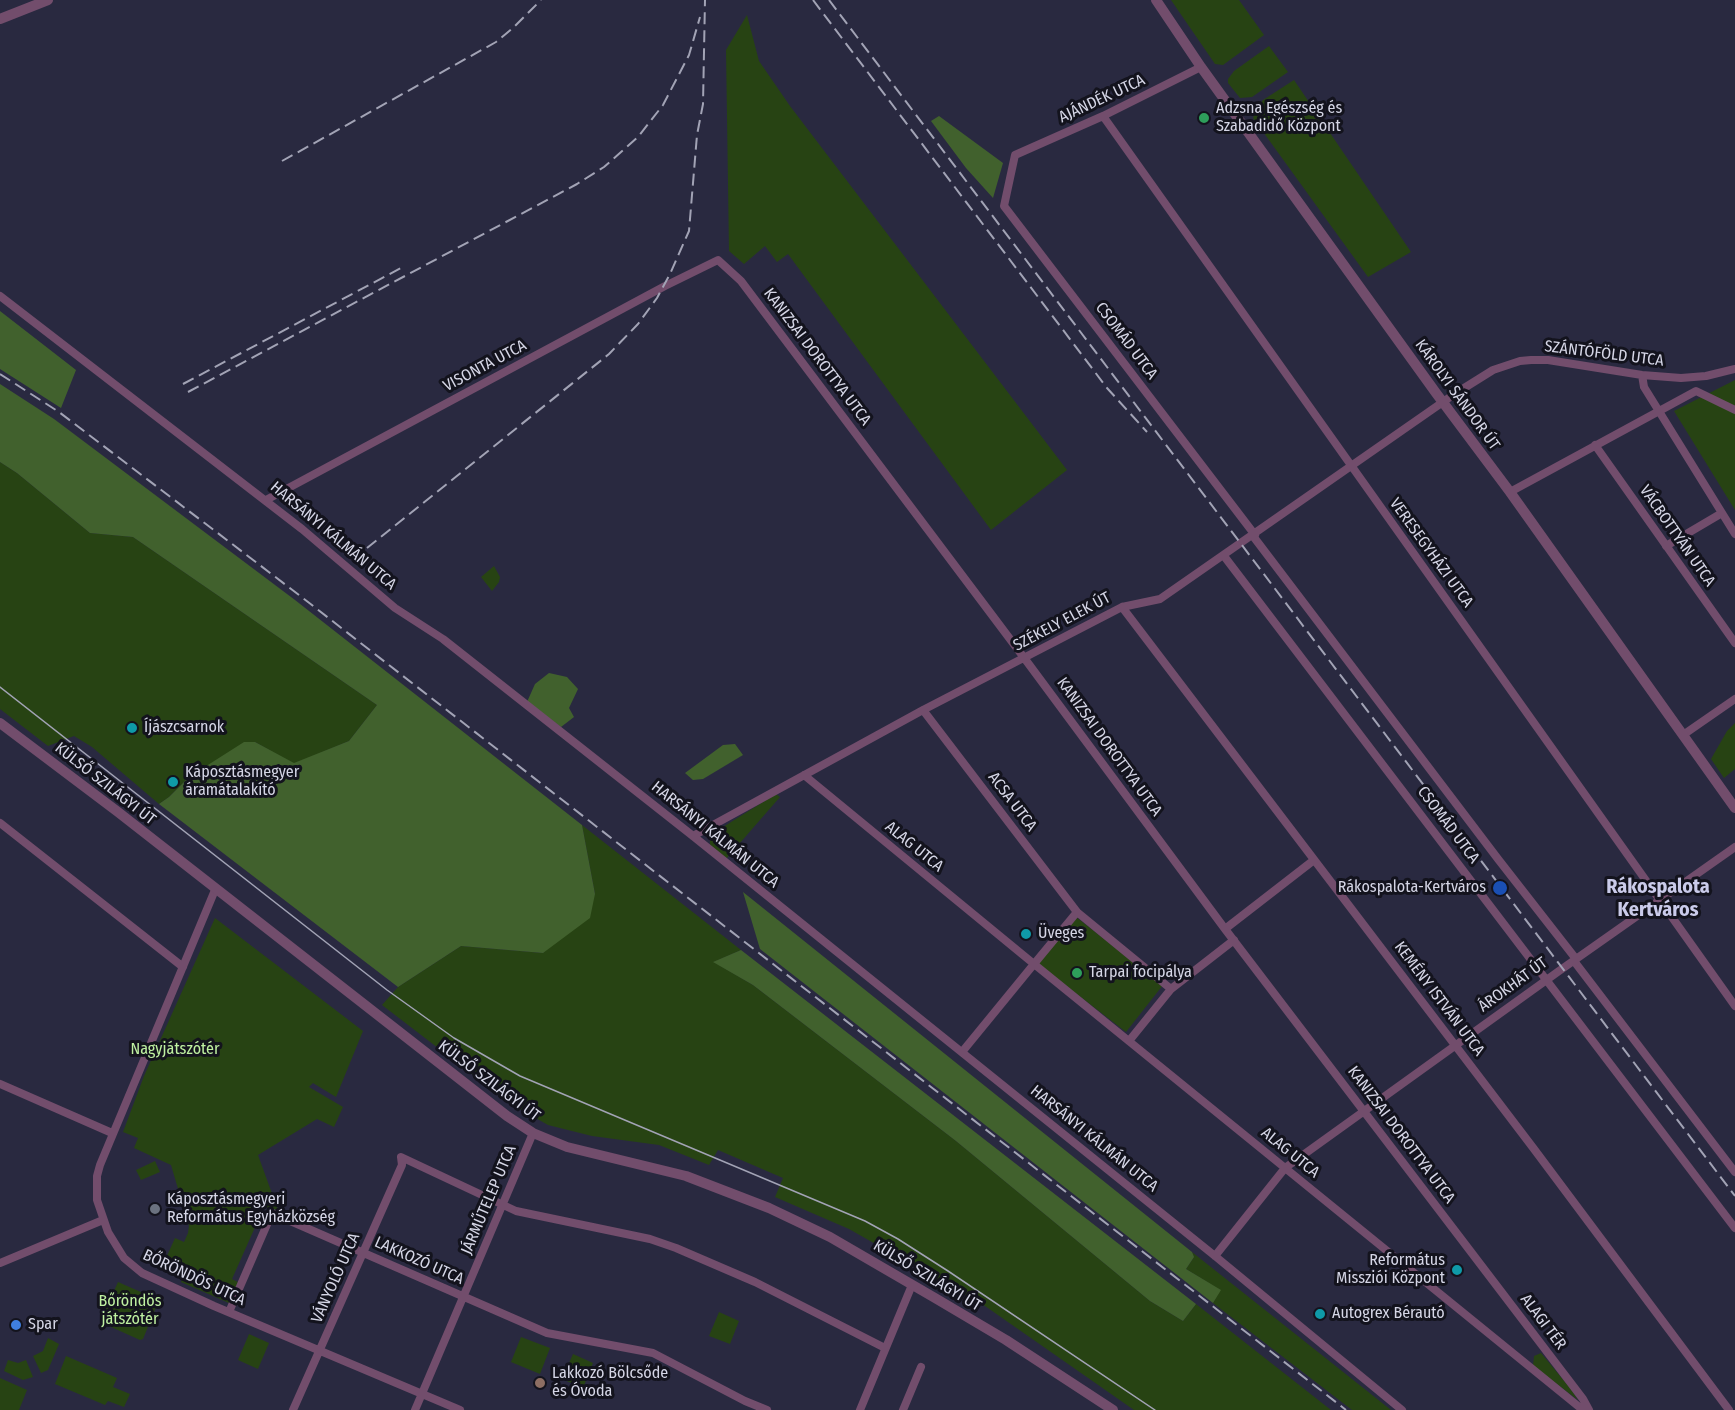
<!DOCTYPE html>
<html>
<head>
<meta charset="utf-8">
<style>
  body { margin:0 }
  canvas { display:block; background:#292940 }
</style>
</head>
<body>
<canvas width="1735" height="1410"></canvas>
<script>
const context = document.querySelector('canvas').getContext('2d');
context.lineJoin = 'round';
function fillPath(path, color) {
  context.fillStyle = color;
  context.fill(path, 'evenodd');
}
function poly(rows) {
  const path = new Path2D();
  for (const r of rows) {
    path.moveTo(r[0], r[1]);
    for (let i = 2; i < r.length; i += 2) path.lineTo(r[i], r[i + 1]);
  }
  return path;
}
function stroke(path, color, width, dash) {
  context.strokeStyle = color;
  context.lineWidth = width;
  context.lineCap = dash ? 'butt' : 'round';
  context.setLineDash(dash || []);
  context.stroke(path);
}
function label(font, color, halo, rows, align = 'center') {
  context.font = font + ' "Fira Sans Condensed",sans-serif';
  context.lineWidth = 6;
  context.setLineDash([]);
  context.textBaseline = 'middle';
  context.strokeStyle = halo;
  context.fillStyle = color;
  for (const [text, x, y, turn = 0] of rows) {
    context.save();
    context.translate(x, y);
    context.rotate((+turn || 0) * Math.PI / 180);
    context.textAlign = isNaN(turn) ? turn : align;
    if (halo) context.strokeText(text, 0, 0);
    context.fillText(text, 0, 0);
    context.restore();
  }
}
const green = poly([
  [1171,0,1239,0,1264,35,1223,65,1215,64],
  [747,15,759,61,790,106,1067,470,991,530,788,254,777,262,765,246,744,264,729,251,726,50],
  [1269,46,1288,72,1252,97,1240,98,1228,83,1228,79,1234,71],
  [1294,80,1411,252,1368,277,1253,118,1257,108,1263,100],
  [1735,380,1735,510,1674,411],
  [0,462,17,473,90,533,133,537,377,705,349,741,294,764,255,742,189,777,169,797,159,804,92,747,74,736,48,746,0,709],
  [494,566,500,577,499,582,492,591,481,577],
  [1735,723,1735,769,1724,778,1711,759,1727,731],
  [776,794,780,797,726,859,710,846,710,840,715,832],
  [582,825,741,950,714,962,753,985,956,1141,1150,1301,1183,1321,1196,1304,1331,1410,1134,1410,985,1306,849,1229,775,1197,783,1178,718,1150,709,1165,659,1145,592,1136,548,1125,511,1104,382,1005,398,987,461,946,543,953,595,894],
  [1076,917,1163,985,1126,1032,1038,964],
  [215,918,363,1031,336,1097,313,1083,309,1087,343,1107,334,1127,317,1119,258,1155,278,1210,264,1207,232,1279,238,1282,229,1303,181,1282,187,1268,166,1258,175,1238,184,1242,188,1233,189,1226,171,1165,134,1148,138,1138,123,1132,144,1076],
  [155,1161,160,1172,141,1180,136,1170],
  [1192,1252,1391,1410,1352,1410,1213,1303,1220,1290,1186,1269,1194,1257],
  [118,1282,159,1300,143,1339,140,1340,100,1322],
  [719,1312,739,1321,730,1344,709,1336],
  [249,1334,269,1343,258,1369,238,1360],
  [521,1337,550,1348,540,1374,511,1362],
  [48,1338,59,1344,48,1370,41,1373,33,1356,43,1351],
  [1541,1353,1570,1388,1578,1400,1533,1366,1534,1356],
  [573,1354,593,1363,583,1388,562,1379],
  [66,1356,117,1378,113,1387,130,1394,124,1407,108,1401,105,1405,55,1384],
  [8,1360,18,1363,26,1360,33,1377,23,1380,4,1371],
  [0,1378,27,1390,19,1410,0,1410]
]);
const forest = poly([
  [939,116,1003,163,993,198,966,168,931,121],
  [0,311,76,370,61,408,0,369],
  [0,384,54,419,295,600,582,825,595,894,590,918,543,953,461,946,398,987,159,804,169,797,189,777,244,742,255,742,294,763,349,741,377,705,133,537,90,533,17,473,0,462],
  [549,673,567,677,578,689,569,708,574,717,561,727,527,702,535,684],
  [735,744,743,755,703,779,693,780,685,773,723,745],
  [743,892,1192,1252,1194,1257,1186,1269,1221,1290,1213,1303,760,949],
  [741,950,1196,1304,1183,1321,1150,1301,956,1141,753,985,713,962]
]);
const minor = poly([
  [1201,67,1103,116,1015,155,1004,206,1255,535],
  [1103,116,1735,1006],
  [0,296,302,529,395,608,443,639,693,836,1215,1256,1402,1410],
  [1642,375,1644,387,1735,534],
  [1595,445,1735,643],
  [1510,492,1696,391,1735,410],
  [266,500,665,286,718,260,741,281,1025,659,1225,929,1583,1399,1589,1410],
  [1253,536,1498,859,1576,959],
  [1666,546,1722,513],
  [1224,556,1735,1228],
  [1122,607,1534,1149,1729,1410],
  [923,710,1077,912],
  [1683,735,1735,699],
  [804,775,1034,964,962,1052],
  [0,823,183,967],
  [693,836,923,710,1122,607,1160,599,1453,395,1493,370,1520,361,1531,360,1548,360,1642,375,1681,378,1706,376,1735,369],
  [215,890,100,1165,97,1176,97,1200,108,1232,124,1258,142,1273,214,1306,460,1410],
  [1225,929,1314,860],
  [1574,961,1735,1172],
  [1171,989,1234,940],
  [1129,1041,1171,989,1077,912,1034,964,1583,1410],
  [0,1084,112,1133],
  [1215,1256,1285,1168,1559,971,1735,847],
  [0,1263,103,1220],
  [229,1312,272,1213,547,1333,653,1353,745,1401,767,1410],
  [293,1410,402,1165,401,1157,516,1211,650,1239,676,1248,755,1282,885,1348],
  [415,1410,533,1133],
  [860,1410,912,1285],
  [903,1410,921,1367]
]);
const tertiary = poly([
  [1156,0,1201,67,1436,393,1510,492,1735,808],
  [0,19,48,0],
  [0,723,118,812,507,1116,533,1133,567,1147,686,1176,769,1208,830,1237,935,1298,1006,1340,1113,1410]
]);
const tram = poly([
  [0,687,387,990,454,1038,520,1076,865,1221,898,1239,948,1271,1155,1410]
]);
const rail = poly([
  [813,0,1107,388,1147,432],
  [829,0,1735,1196],
  [282,161,496,42,513,28,541,0],
  [0,374,59,412,299,595,1346,1410],
  [183,384,401,268],
  [188,392,577,184,604,167,638,137,663,105,689,55,700,17],
  [367,548,609,354,638,324,657,298,670,274,689,231,697,135,703,104,705,0]
]);
const markers = [
  [1204,118,6,"#2e9e5b"],
  [132,728,6,"#0f9aa8"],
  [173,782,6,"#0f9aa8"],
  [1500,888,8,"#1a4fb4"],
  [1026,934,6,"#0f9aa8"],
  [1077,973,6,"#2e9e5b"],
  [155,1209,6,"#6b7280"],
  [1457,1270,6,"#0f9aa8"],
  [1320,1314,6,"#0f9aa8"],
  [16,1325,6,"#3f7fe0"],
  [540,1383,6,"#8d6e63"]
];
const streetNames = [
  ["AJÁNDÉK UTCA",1102,99,-25],
  ["CSOMÁD UTCA",1126,341,53],
  ["SZÁNTÓFÖLD UTCA",1604,354,7],
  ["KANIZSAI DOROTTYA UTCA",817,357,53],
  ["VISONTA UTCA",485,366,-28],
  ["KÁROLYI SÁNDOR ÚT",1457,395,54],
  ["HARSÁNYI KÁLMÁN UTCA",333,536,40],
  ["VÁCBOTTYÁN UTCA",1677,536,55],
  ["VERESEGYHÁZI UTCA",1431,553,54],
  ["SZÉKELY ELEK ÚT",1062,622,-28],
  ["KANIZSAI DOROTTYA UTCA",1109,747,54],
  ["KÜLSŐ SZILÁGYI ÚT",105,784,38],
  ["ACSA UTCA",1012,802,53],
  ["CSOMÁD UTCA",1448,825,53],
  ["HARSÁNYI KÁLMÁN UTCA",715,835,39],
  ["ALAG UTCA",914,847,39],
  ["ÁROKHÁT ÚT",1513,985,-36],
  ["KEMÉNY ISTVÁN UTCA",1439,999,53],
  ["KÜLSŐ SZILÁGYI ÚT",489,1081,37],
  ["KANIZSAI DOROTTYA UTCA",1401,1135,53],
  ["HARSÁNYI KÁLMÁN UTCA",1094,1139,39],
  ["ALAG UTCA",1290,1153,39],
  ["JÁRMŰTELEP UTCA",489,1200,-67],
  ["LAKKOZÓ UTCA",419,1261,24],
  ["KÜLSŐ SZILÁGYI ÚT",927,1276,31],
  ["BŐRÖNDÖS UTCA",194,1278,25],
  ["VÁNYOLÓ UTCA",336,1278,-66],
  ["ALAGI TÉR",1543,1322,53]
];
const poiNames = [
  ["Adzsna Egészség és",1216,109],
  ["Szabadidő Központ",1216,127],
  ["Íjászcsarnok",144,728],
  ["Káposztásmegyer",185,773],
  ["áramátalakító",185,791],
  ["Rákospalota-Kertváros",1486,888,"right"],
  ["Üveges",1038,934],
  ["Tarpai focipálya",1089,973],
  ["Káposztásmegyeri",167,1200],
  ["Református Egyházközség",167,1218],
  ["Református",1445,1261,"right"],
  ["Missziói Központ",1445,1279,"right"],
  ["Autogrex Bérautó",1332,1314],
  ["Spar",28,1325],
  ["Lakkozó Bölcsőde",552,1374],
  ["és Óvoda",552,1392]
];
const parkNames = [
  ["Nagyjátszótér",175,1050],
  ["Bőröndös",130,1302],
  ["játszótér",130,1320]
];
const quarterNames = [
  ["Rákospalota",1658,887],
  ["Kertváros",1658,910]
];
fillPath(green, '#274313');
fillPath(forest, '#41612d');
stroke(minor, '#724d6c', 8);
stroke(tertiary, '#724d6c', 10);
stroke(tram, '#a2a3b5', 1.5);
stroke(rail, '#a2a3b5', 2, [12, 6]);
for (const [x, y, r, color] of markers) {
  const dot = new Path2D();
  dot.arc(x, y, r, 0, 2 * Math.PI);
  context.fillStyle = color;
  context.fill(dot);
  stroke(dot, '#13131d', 2);
}
label('16px', '#d5d6e6', '#13131d', streetNames);
label('16px', '#d5d6e6', '#13131d', poiNames, 'left');
label('16px', '#bff1a1', '#13131d', parkNames);
label('bold 20px', '#cacbea', '#13131d', quarterNames);
</script>
</body>
</html>
